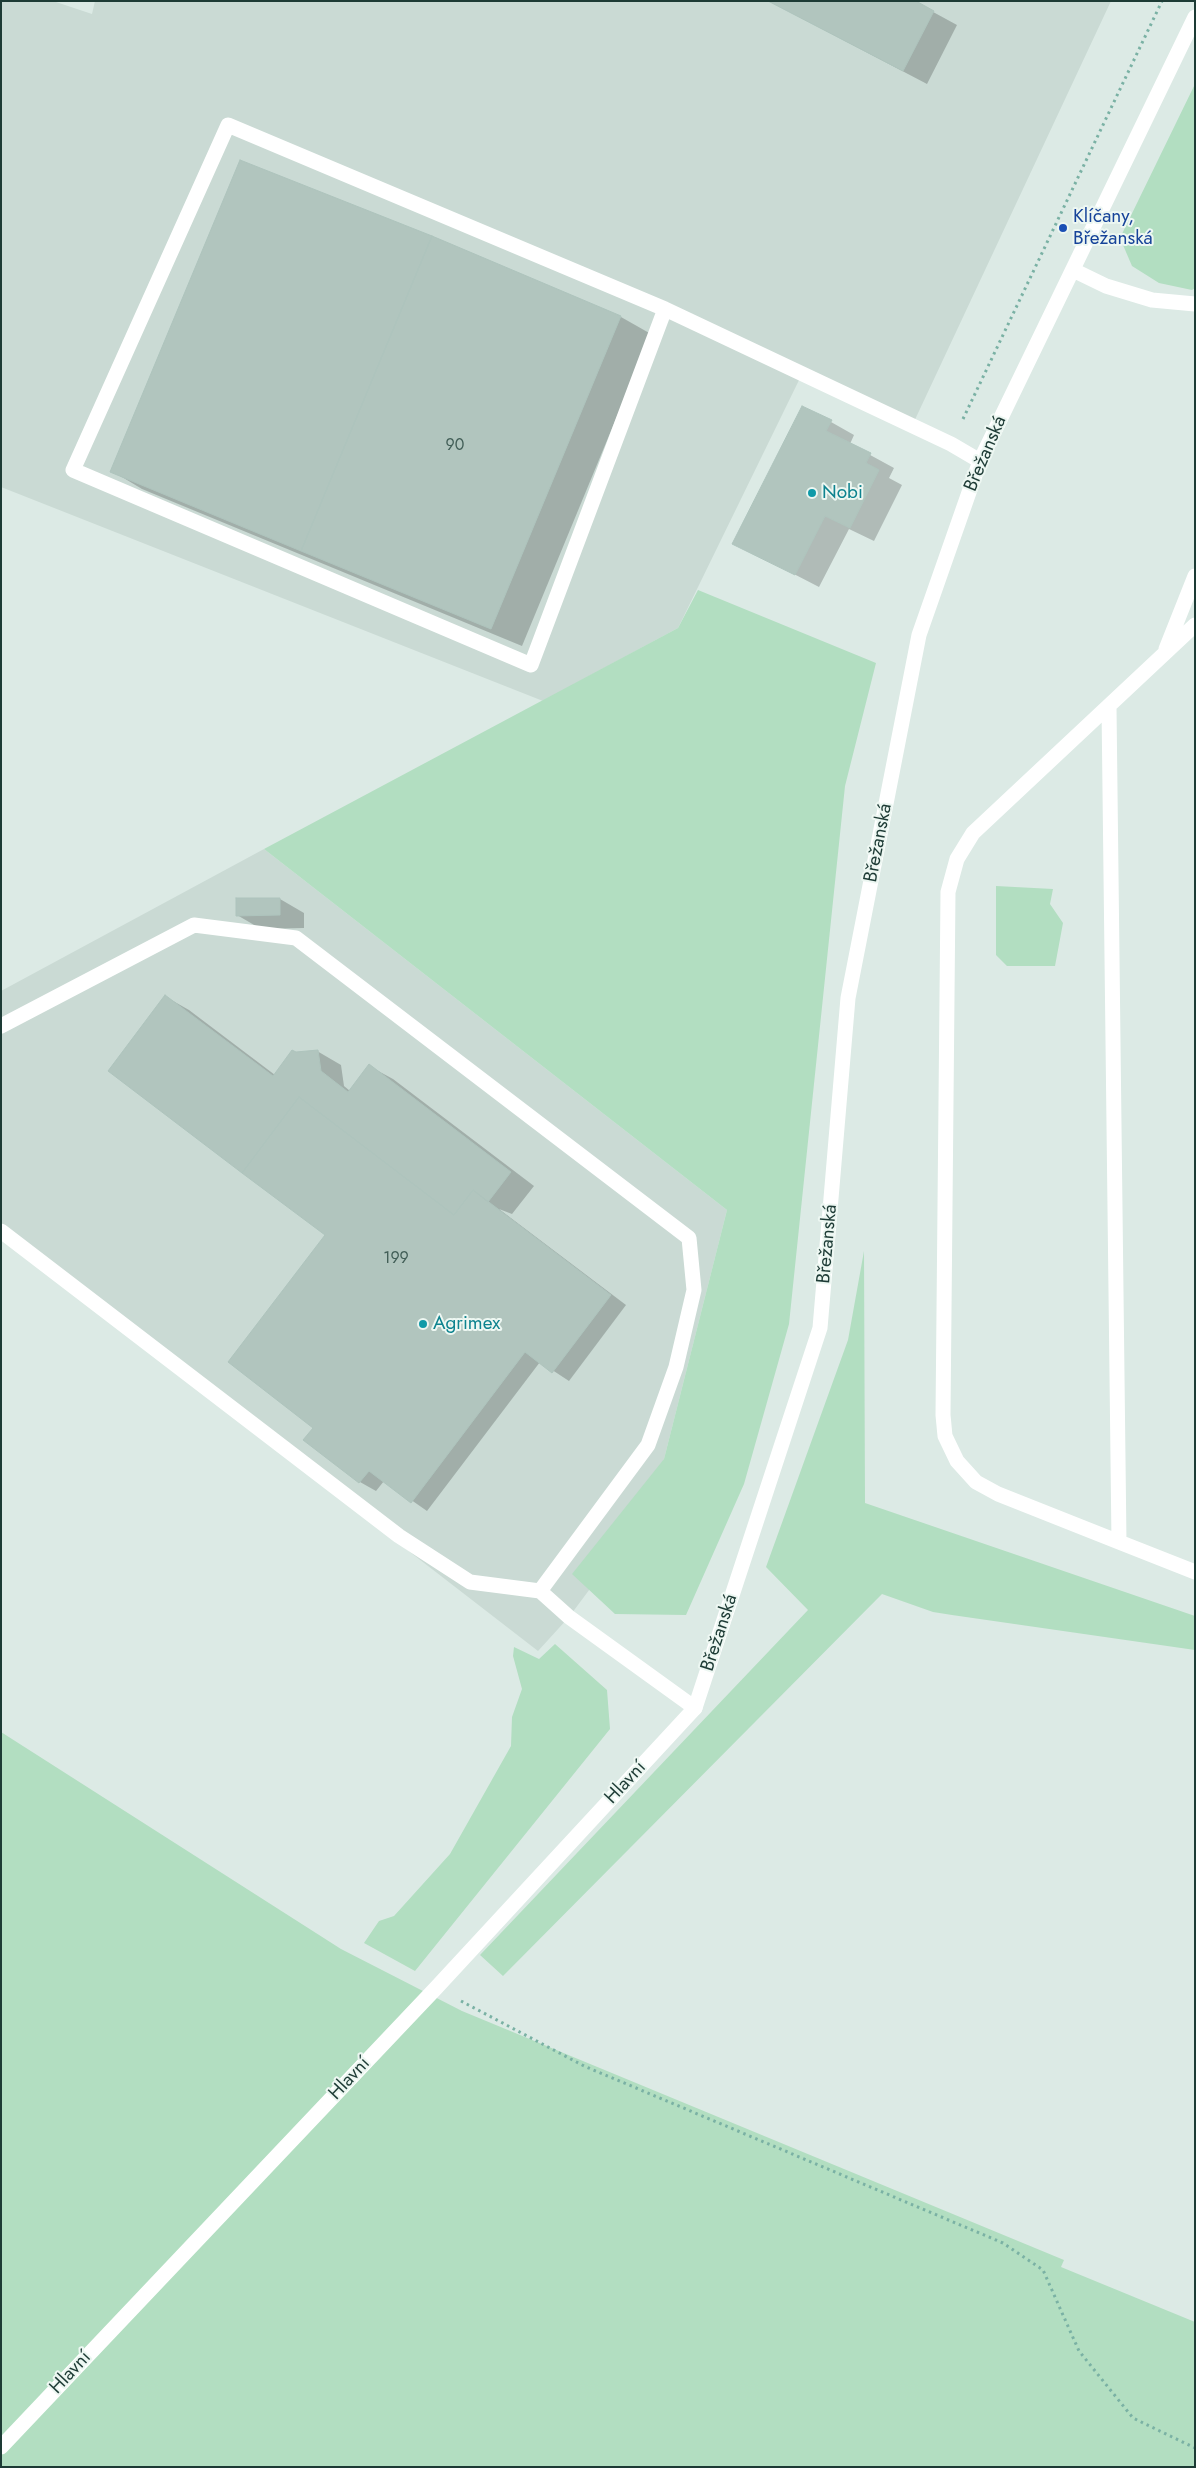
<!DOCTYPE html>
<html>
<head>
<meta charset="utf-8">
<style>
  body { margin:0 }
  #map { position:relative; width:1196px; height:2468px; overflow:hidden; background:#dceae5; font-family:Jost,sans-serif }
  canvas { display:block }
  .frame { position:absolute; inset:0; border:2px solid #1d3b35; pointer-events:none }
</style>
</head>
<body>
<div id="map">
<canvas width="1196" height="2468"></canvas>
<div class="frame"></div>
</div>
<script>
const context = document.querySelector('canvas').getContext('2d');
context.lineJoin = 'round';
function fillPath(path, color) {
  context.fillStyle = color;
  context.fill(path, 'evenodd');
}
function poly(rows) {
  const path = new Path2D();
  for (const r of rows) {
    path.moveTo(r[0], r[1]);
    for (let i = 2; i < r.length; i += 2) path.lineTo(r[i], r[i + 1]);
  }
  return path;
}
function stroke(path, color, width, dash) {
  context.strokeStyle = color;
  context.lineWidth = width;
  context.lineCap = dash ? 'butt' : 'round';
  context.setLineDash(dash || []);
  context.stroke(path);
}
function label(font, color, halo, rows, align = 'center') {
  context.font = font + ' Jost,sans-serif';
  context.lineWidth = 4;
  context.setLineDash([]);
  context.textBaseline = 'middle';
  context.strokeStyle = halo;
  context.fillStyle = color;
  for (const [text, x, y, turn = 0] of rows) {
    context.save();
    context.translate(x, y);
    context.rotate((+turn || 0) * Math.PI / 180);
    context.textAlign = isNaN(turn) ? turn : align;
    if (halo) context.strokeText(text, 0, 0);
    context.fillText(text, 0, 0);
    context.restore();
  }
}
const built = poly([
  [1,1,53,1,92,14,95,1,1111,1,912,426,802,374,678,628,543,701,1,487],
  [264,849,727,1210,664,1459,645,1515,569,1617,538,1651,1,1236,1,991]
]);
const green = poly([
  [1195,84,1195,288,1192,290,1159,283,1132,266,1120,238],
  [698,590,876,663,845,786,789,1324,744,1484,686,1615,615,1614,572,1574,664,1459,727,1210,264,849,678,628],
  [996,886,1053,889,1050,904,1063,923,1055,966,1007,966,996,955],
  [864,1251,865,1503,1195,1616,1195,1650,952,1615,933,1612,882,1594,503,1976,480,1955,808,1610,766,1567,848,1340],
  [555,1644,607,1690,610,1729,415,1971,364,1943,379,1921,394,1916,450,1854,511,1746,512,1717,522,1689,513,1656,514,1647,539,1659],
  [1,1732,341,1949,462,2011,1064,2260,1061,2267,1195,2322,1195,2467,1,2467]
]);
const shadow = poly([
  [769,1,913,1,957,25,927,84],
  [432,237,621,317,651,334,522,646,142,489,112,471],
  [831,422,854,435,850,444,894,468,889,478,902,485,874,541,849,529,819,587,734,543],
  [280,899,304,913,304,928,261,929,237,915],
  [166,997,189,1010,275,1075,297,1054,317,1051,341,1065,344,1086,350,1091,369,1066,393,1079,534,1186,512,1214,499,1209,626,1305,569,1381,540,1362,427,1511,384,1481,376,1491,360,1482,315,1428,327,1235]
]);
const building = poly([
  [768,1,916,1,934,11,903,71,768,1],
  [240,160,432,236,301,551,110,472,240,160],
  [432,236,621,316,491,629,301,551,432,236],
  [802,406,832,420,826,431,871,453,866,463,879,470,850,528,825,516,795,575,732,544,802,406],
  [236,898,280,898,280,915,236,916,236,898],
  [165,995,273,1076,292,1050,296,1052,318,1050,321,1071,348,1092,369,1064,511,1172,488,1202,473,1190,454,1215,299,1097,242,1173,108,1071,165,995],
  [299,1097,454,1215,473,1190,611,1295,552,1373,525,1352,411,1503,369,1471,359,1483,303,1440,313,1428,228,1362,325,1235,242,1173,299,1097]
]);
const path = poly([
  [963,419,1162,1],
  [461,2001,584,2066,1003,2243,1043,2270,1079,2351,1133,2418,1195,2448]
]);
const service = poly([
  [1073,270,1106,286,1152,300,1195,304],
  [665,309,531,665,73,470,228,125,665,309,951,444,980,461],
  [1166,649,1195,576],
  [1109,707,1119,1542,1195,1572],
  [1,1026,194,925,296,938,689,1238,694,1290,676,1367,648,1445,540,1591],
  [1,1231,399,1536,470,1582,540,1591,569,1617,695,1708],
  [1119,1542,998,1494,976,1482,957,1461,945,1436,943,1415,948,892,957,859,973,833,1195,625]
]);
const tertiary = poly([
  [1,2447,436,1988,695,1708,820,1328,848,998,919,635,980,461,1195,17]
]);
const markers = [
  [1063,228,5,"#1a4fb4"],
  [812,493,5,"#0f9aa8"],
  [423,1324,5,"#0f9aa8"]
];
const numberNames = [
  ["90",455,446],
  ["199",396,1259]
];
const transitNames = [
  ["Klíčany,",1073,217],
  ["Břežanská",1073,239]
];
const streetNames = [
  ["Břežanská",986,454,-67],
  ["Břežanská",879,843,-79],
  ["Břežanská",828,1244,-85],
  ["Břežanská",720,1633,-72],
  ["Hlavní",626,1783,-47],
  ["Hlavní",350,2079,-47],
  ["Hlavní",71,2373,-47]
];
const cultureNames = [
  ["Nobi",822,493],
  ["Agrimex",433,1324]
];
fillPath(built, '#cadad4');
fillPath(green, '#b2dec1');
fillPath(shadow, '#0003');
fillPath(building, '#b1c5be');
stroke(building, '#aec4bd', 1);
stroke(path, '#7ab1a4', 3, [2.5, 4]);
stroke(service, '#fff', 15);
stroke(tertiary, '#fff', 15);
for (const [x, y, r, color] of markers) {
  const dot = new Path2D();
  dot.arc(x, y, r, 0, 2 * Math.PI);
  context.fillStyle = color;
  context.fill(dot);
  stroke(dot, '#edf7f2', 2);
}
label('16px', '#425e57', null, numberNames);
label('19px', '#164399', '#edf7f2', transitNames, 'left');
label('19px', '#1d3b35', '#edf7f2', streetNames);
label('19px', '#0d838f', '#edf7f2', cultureNames, 'left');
</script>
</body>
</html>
